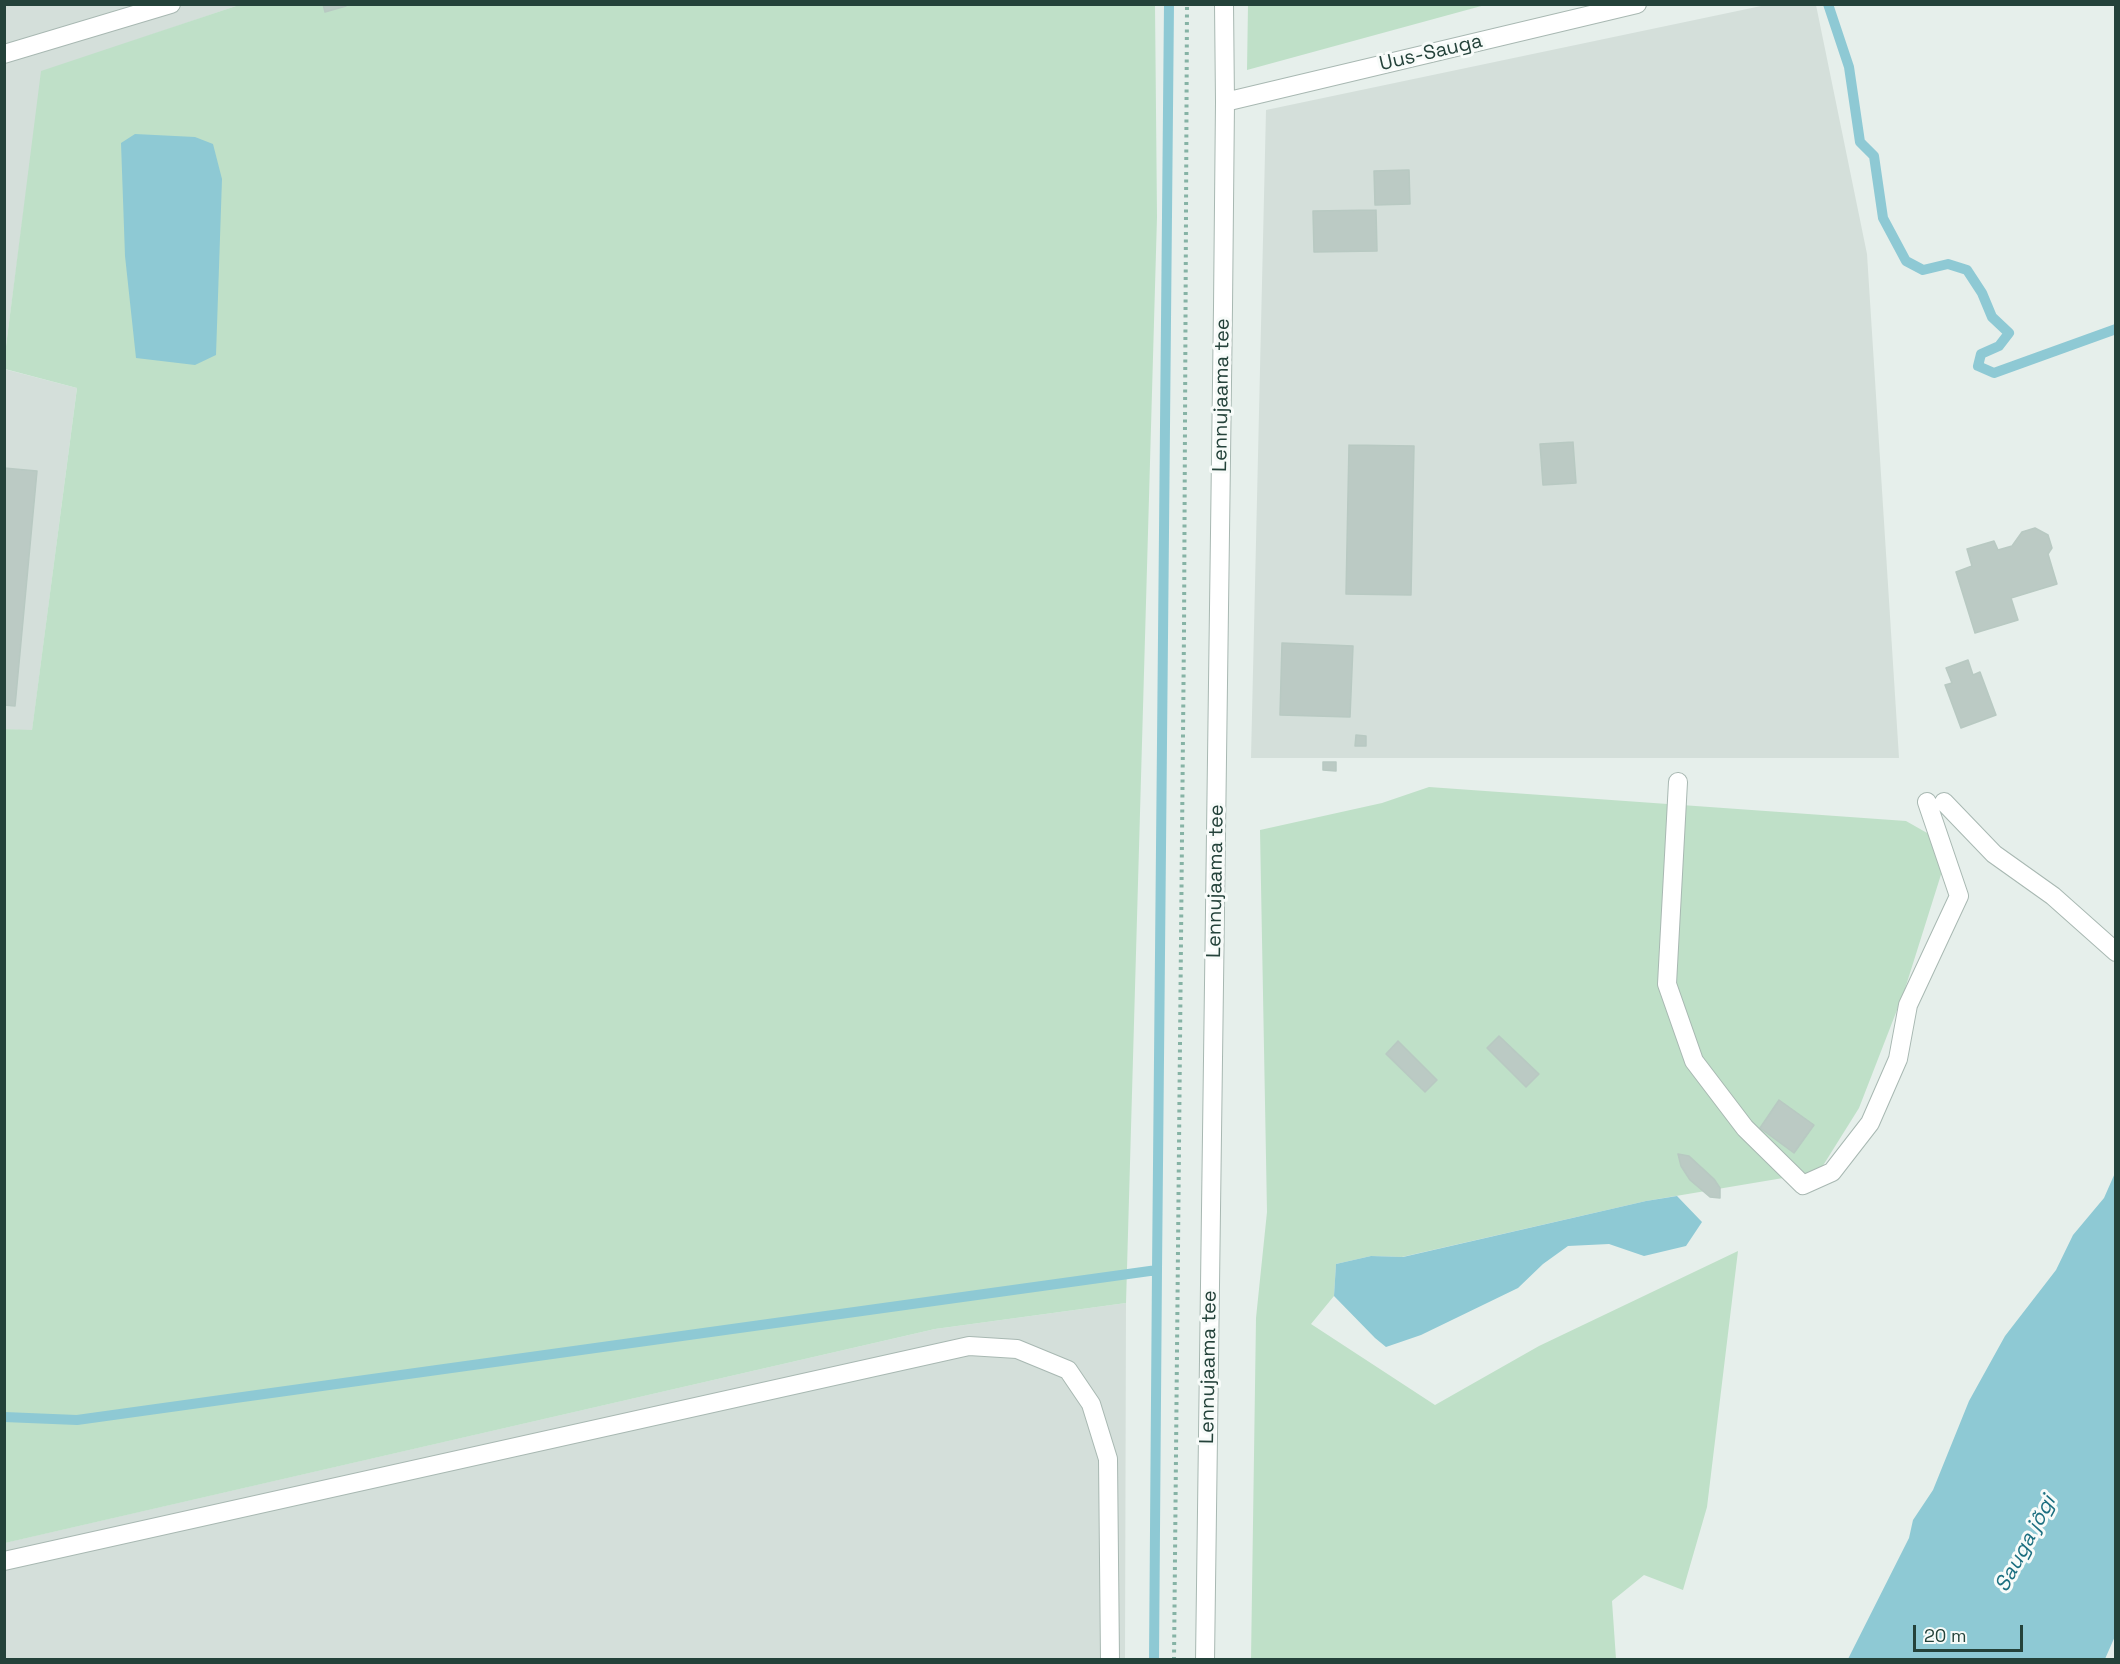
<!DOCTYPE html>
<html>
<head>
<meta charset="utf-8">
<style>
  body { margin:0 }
  #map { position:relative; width:2120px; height:1664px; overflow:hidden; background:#e6efeb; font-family:"Space Grotesk",sans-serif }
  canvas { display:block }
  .frame { position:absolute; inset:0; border:6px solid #24423a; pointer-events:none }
  .scale { position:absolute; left:1913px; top:1625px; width:110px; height:27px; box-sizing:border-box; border:3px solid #24423a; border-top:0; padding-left:8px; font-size:18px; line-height:21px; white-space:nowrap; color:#24423a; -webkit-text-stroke:4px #f7fbf9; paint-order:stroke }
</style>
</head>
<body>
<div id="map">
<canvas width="2120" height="1664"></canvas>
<div class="frame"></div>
<div class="scale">20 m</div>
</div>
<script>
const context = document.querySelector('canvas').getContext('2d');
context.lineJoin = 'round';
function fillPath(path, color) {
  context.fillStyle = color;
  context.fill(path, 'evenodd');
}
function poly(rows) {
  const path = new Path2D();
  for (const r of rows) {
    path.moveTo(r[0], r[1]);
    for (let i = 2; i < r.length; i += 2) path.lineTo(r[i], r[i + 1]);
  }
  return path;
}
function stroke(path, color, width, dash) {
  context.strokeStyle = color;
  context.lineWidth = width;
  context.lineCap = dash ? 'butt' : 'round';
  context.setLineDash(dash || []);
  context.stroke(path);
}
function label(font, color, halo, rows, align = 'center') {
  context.font = font + ' "Space Grotesk",sans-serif';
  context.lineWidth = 6;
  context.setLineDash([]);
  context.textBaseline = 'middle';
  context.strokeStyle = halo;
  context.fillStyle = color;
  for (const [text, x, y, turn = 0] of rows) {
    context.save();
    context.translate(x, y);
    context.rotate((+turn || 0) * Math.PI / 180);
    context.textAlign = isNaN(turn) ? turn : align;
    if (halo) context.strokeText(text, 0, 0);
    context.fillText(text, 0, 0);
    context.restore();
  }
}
const built = poly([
  [5,5,239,5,42,72,5,354],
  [1766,5,1816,5,1867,254,1899,758,1251,758,1266,110],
  [4,369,77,388,32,731,5,729],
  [1126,1303,1125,1659,5,1659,4,1543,935,1329]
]);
const green = poly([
  [239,5,1155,5,1157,217,1126,1303,935,1329,5,1543,4,729,32,730,77,388,5,369,5,354,41,71],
  [1248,5,1248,4,1485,5,1247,70],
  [1429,787,1906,821,1950,846,1904,992,1859,1108,1819,1172,1646,1201,1402,1257,1371,1256,1336,1264,1334,1296,1311,1324,1435,1405,1539,1346,1738,1251,1707,1507,1683,1590,1644,1575,1612,1601,1616,1659,1251,1660,1256,1318,1267,1212,1260,830,1382,803]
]);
const water = poly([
  [135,134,195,137,213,144,222,179,216,355,195,365,136,358,125,256,121,143],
  [2115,1173,2116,1634,2105,1659,1848,1659,1909,1538,1913,1520,1933,1490,1969,1401,2005,1336,2056,1270,2073,1235,2104,1198],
  [1677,1196,1702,1222,1686,1246,1644,1256,1609,1244,1568,1246,1543,1264,1518,1288,1421,1335,1386,1347,1375,1338,1334,1296,1336,1264,1371,1256,1403,1257,1646,1201]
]);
const stream = poly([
  [1828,4,1849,67,1860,142,1874,156,1883,218,1906,261,1923,270,1948,264,1967,270,1982,293,1992,317,2009,333,1999,346,1981,354,1978,366,1994,373,2116,329],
  [4,1417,77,1420,1157,1270,1169,4],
  [1154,1660,1157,1270]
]);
const building = poly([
  [323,4,346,4,346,6,325,12,323,4],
  [1409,170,1410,204,1375,205,1374,171,1409,170],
  [1376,210,1377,251,1314,252,1313,211,1376,210],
  [1573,442,1576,483,1543,485,1540,444,1573,442],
  [1349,445,1414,446,1411,595,1346,594,1349,445],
  [4,468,37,471,15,706,4,705,4,468],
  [2035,528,2048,535,2052,548,2048,554,2057,584,2011,598,2018,620,1975,633,1956,572,1972,566,1967,549,1994,541,1998,550,2012,546,2022,532,2035,528],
  [1282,643,1353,646,1350,717,1280,715,1282,643],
  [1968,660,1973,675,1980,672,1996,715,1961,728,1945,685,1952,683,1946,668,1968,660],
  [1356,735,1366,736,1366,746,1355,746,1356,735],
  [1323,762,1336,762,1336,771,1323,770,1323,762],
  [1499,1036,1539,1074,1526,1087,1487,1048,1499,1036],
  [1398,1041,1437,1080,1425,1092,1386,1054,1398,1041],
  [1779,1100,1814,1125,1794,1153,1760,1128,1779,1100],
  [1678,1154,1689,1156,1714,1179,1720,1188,1720,1198,1710,1197,1690,1180,1681,1166,1678,1154]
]);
const path = poly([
  [1174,1660,1184,632,1187,4]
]);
const minor = poly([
  [4,54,171,4],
  [1225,102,1637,4],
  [1678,782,1667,984,1694,1061,1745,1128,1803,1185,1832,1172,1870,1123,1898,1059,1908,1005,1959,896,1927,802],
  [1944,802,1994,854,2053,896,2116,952],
  [4,1561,969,1346,1017,1349,1068,1370,1091,1404,1108,1459,1110,1660],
  [1205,1660,1223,307,1225,102,1224,4]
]);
const streetNames = [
  ["Uus-Sauga",1431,53,-13],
  ["Lennujaama tee",1222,395,-89],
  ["Lennujaama tee",1216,881,-89],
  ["Lennujaama tee",1209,1367,-89]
];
const waterNames = [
  ["Sauga jõgi",2026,1544,-62]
];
fillPath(built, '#d4dfda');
fillPath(green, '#bfe0c8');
fillPath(water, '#8ec9d4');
stroke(stream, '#8ec9d4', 10);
fillPath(building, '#bbcac4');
stroke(building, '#b8c9c2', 1.5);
stroke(minor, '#a8b8b2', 20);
stroke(path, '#86b3a5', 4, [3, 4.5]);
stroke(minor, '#fff', 18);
label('20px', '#24423a', '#f7fbf9', streetNames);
label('italic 21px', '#1c6f80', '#f7fbf9', waterNames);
</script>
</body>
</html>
